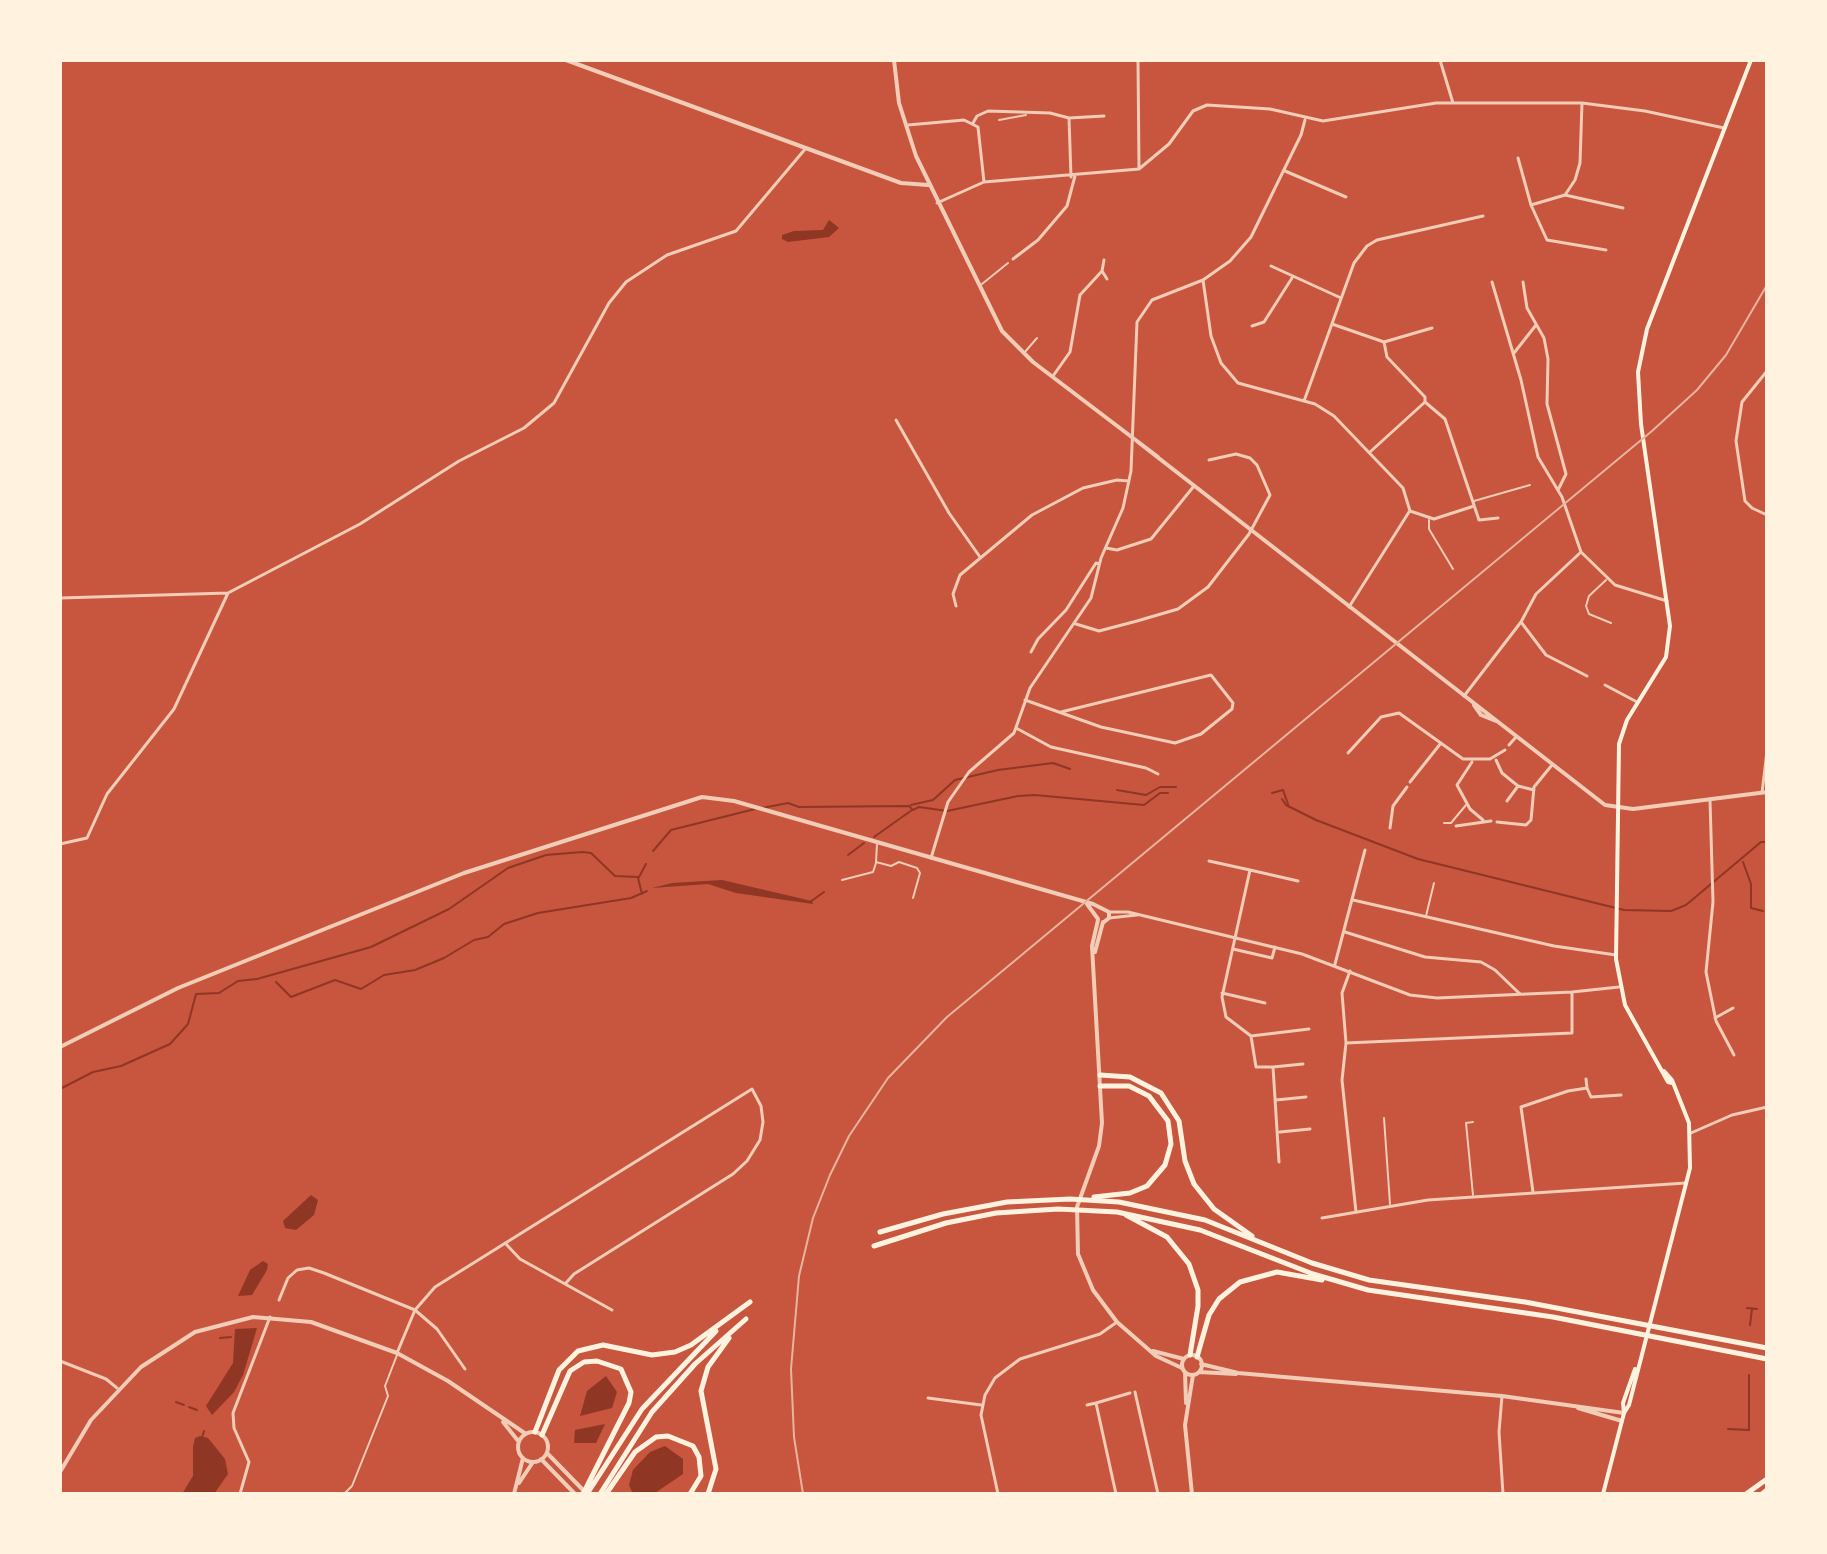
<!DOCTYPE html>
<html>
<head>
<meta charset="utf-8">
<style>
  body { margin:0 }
  #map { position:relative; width:1827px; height:1554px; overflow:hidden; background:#c8553d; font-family:"PT Sans",sans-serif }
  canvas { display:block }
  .frame { position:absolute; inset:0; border:62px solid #fff3e0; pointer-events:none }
</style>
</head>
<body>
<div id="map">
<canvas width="1827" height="1554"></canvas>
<div class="frame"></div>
</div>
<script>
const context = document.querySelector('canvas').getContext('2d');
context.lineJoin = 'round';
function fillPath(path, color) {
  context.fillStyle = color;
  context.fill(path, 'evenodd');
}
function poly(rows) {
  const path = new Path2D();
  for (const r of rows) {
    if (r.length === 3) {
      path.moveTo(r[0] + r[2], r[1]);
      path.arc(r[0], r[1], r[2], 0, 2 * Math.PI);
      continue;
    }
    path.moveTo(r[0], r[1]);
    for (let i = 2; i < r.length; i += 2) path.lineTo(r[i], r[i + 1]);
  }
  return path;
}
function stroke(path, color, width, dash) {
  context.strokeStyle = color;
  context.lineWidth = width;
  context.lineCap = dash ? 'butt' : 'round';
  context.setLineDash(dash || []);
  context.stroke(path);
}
const water = poly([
  [829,220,839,228,829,237,788,242,782,239,782,235,794,231,823,230],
  [722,880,812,901,813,904,736,893,708,884,652,888,672,883],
  [311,1195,318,1200,314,1215,296,1230,285,1228,283,1221],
  [263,1261,268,1264,267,1270,252,1295,238,1296,250,1270],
  [257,1328,243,1375,234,1392,212,1415,206,1406,233,1363,235,1329],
  [606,1376,617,1392,612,1408,580,1416,587,1391],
  [605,1424,596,1443,574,1443,575,1430],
  [200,1436,208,1438,225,1459,228,1474,214,1494,182,1494,193,1476,193,1447,195,1438],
  [665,1446,683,1459,683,1474,655,1493,633,1494,629,1485,633,1470,650,1452]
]);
const stream = poly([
  [1117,790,1146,795,1160,787,1176,787],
  [1272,793,1283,790,1289,807],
  [1282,799,1286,805,1316,820,1418,859,1624,910,1671,911,1686,905,1761,842,1765,842],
  [911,805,933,800,955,780,998,770,1053,763,1070,769],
  [762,808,788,803,799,807,909,806,913,810,919,807,947,811,1018,796,1035,795,1144,805,1160,793,1168,793],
  [874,837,912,810],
  [653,851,671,830,755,809],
  [848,855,864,843],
  [1743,862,1751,884,1751,908,1763,911],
  [638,878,642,894],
  [810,902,824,892],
  [276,982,291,997,335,980,361,989,384,975,415,970,444,958,474,940,488,937,504,924,538,913,631,898,647,891],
  [60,1089,93,1072,121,1066,170,1044,188,1024,196,994,219,993,238,981,257,979,371,947,449,909,508,868,546,855,582,852,591,853,615,876,639,877,646,864],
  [1747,1308,1757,1309],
  [1750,1325,1752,1309],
  [220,1338,231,1337],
  [176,1402,184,1405],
  [189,1407,197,1410],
  [1728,1429,1749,1430,1749,1375],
  [202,1438,204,1431]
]);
const service = poly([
  [999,120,1026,115],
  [982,284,1008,263],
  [1024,353,1037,338],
  [1474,501,1530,485],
  [1429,520,1429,529,1453,569],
  [1606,580,1589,596,1586,606,1589,614,1611,623],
  [1444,823,1451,823,1466,805],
  [877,844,876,862,891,866,899,862,917,868,920,873,913,898],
  [842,880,873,872,876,863],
  [1426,916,1434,883],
  [1384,1118,1390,1204],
  [1473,1122,1466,1123,1473,1195],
  [344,1494,352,1486,388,1396,385,1386,397,1355]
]);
const minor = poly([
  [1138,60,1139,169],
  [1440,60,1453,103],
  [1582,103,1580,163,1575,180,1565,195,1531,205,1547,240,1606,250],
  [973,123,977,116,988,111,1050,113,1069,118],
  [908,125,964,120,978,127,984,182],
  [1518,158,1531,205],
  [1285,171,1346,197],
  [1071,177,1069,118,1104,116],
  [1565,195,1623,208],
  [937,203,984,182,1139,169,1169,144,1193,111,1207,105,1270,109,1323,121,1436,103,1582,103,1645,111,1724,128],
  [1013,259,1038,240,1067,206,1075,176],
  [1271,266,1341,298],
  [1102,271,1107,279],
  [1203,280,1211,336,1221,363,1238,383,1315,404,1334,416,1403,488,1410,511,1434,519,1474,506],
  [1492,282,1521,380,1538,457,1562,497,1581,552,1615,585,1667,601],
  [1523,282,1527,308,1544,338,1548,359,1547,404,1566,474,1558,490],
  [1332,324,1384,342,1432,328],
  [1252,326,1264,322,1292,278],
  [1384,342,1387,357,1425,397,1425,402],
  [1514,353,1536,325],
  [1767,371,1742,402,1736,441,1745,501,1752,508,1767,515],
  [1053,376,1070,352,1080,295,1102,271,1104,260],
  [1304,401,1354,263,1367,246,1377,240,1483,216],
  [896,420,949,513,980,557],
  [1370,452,1425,402,1445,419,1479,520,1498,518],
  [1106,548,1117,550,1151,539,1194,486],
  [60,598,228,593,360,524,459,461,524,428,554,403,609,303,626,282,667,255,736,231,806,148],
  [956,606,953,594,960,575,1032,515,1083,488,1117,480,1129,481],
  [1349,607,1409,512],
  [1521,622,1546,655,1587,676],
  [1076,624,1099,631,1137,621,1178,609,1208,587,1249,534,1270,495,1257,465,1250,458,1236,454,1209,460],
  [1031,652,1038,639,1066,610,1096,563,1099,564],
  [1605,685,1637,702],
  [1464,696,1521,622,1536,594,1581,552],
  [1025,700,1101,727,1175,743,1201,734,1232,709,1233,703,1211,675,1061,712],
  [1016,728,1051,747,1146,768,1158,774],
  [1509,745,1516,737],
  [1348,753,1381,717,1399,713,1463,759,1490,759,1505,750],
  [1496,760,1502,773,1518,786,1534,790],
  [1472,762,1457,785,1470,809,1483,820],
  [1410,782,1441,743],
  [1762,793,1767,751],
  [1710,800,1713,902,1706,972,1716,1021,1734,1055],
  [1507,801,1518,786],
  [1497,822,1526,825,1531,820,1534,787,1552,765],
  [1456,826,1491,821],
  [1390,828,1393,806,1407,787],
  [60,844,87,838,107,794,174,709,228,593],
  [931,858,948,802,969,772,1014,733,1030,688,1091,598,1101,558,1123,508,1131,471,1137,322,1152,300,1203,280,1230,261,1251,237,1301,135,1305,120],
  [1209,861,1250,870],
  [1353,900,1554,946,1616,955],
  [1109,912,1128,912,1302,954,1410,995,1437,998,1572,992,1619,987],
  [1109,918,1137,915],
  [1345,932,1425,957,1481,962,1495,970,1520,994],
  [1233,949,1272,958,1275,947],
  [1335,964,1365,850],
  [1350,971,1342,993,1346,1043,1342,1080,1356,1212],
  [1222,993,1265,1003],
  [1715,1018,1733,1008],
  [1251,1036,1309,1029],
  [1346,1043,1572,1033,1572,992],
  [1273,1067,1303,1064],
  [1587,1088,1591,1097,1621,1095],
  [1276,1100,1306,1097],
  [1280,1132,1310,1129],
  [1691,1133,1732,1115,1767,1107],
  [1279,1162,1273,1067,1256,1067,1251,1036,1226,1017,1222,997,1250,870,1298,881],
  [1533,1192,1521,1107,1568,1091,1587,1088,1586,1079],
  [1322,1218,1428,1200,1686,1183],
  [506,1244,520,1259,612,1310],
  [279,1300,288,1278,297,1270,309,1268,324,1273,415,1310,437,1329,465,1369],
  [397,1353,415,1310,435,1287,752,1089,761,1106,763,1122,760,1140,747,1161,733,1174,574,1274,565,1284],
  [60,1361,106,1379,117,1388],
  [1135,1392,1158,1494],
  [1502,1396,1499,1432,1503,1494],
  [928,1398,981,1405],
  [1087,1405,1096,1403],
  [240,1494,249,1462,234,1428,233,1413,270,1317],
  [998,1494,981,1415,985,1395,995,1378,1020,1359,1100,1334,1117,1322],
  [1116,1494,1096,1403,1130,1393]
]);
const tertiary = poly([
  [566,60,901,183,928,185],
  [894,60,899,103,916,156,1002,331,1033,362,1158,457],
  [1138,442,1605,805,1633,809,1767,792],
  [1474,705,1481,715,1496,721],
  [1087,904,1098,919],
  [1098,920,1092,946,1102,1123,1099,1146,1077,1207,1078,1254,1093,1290,1117,1322,1156,1356,1182,1368],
  [1095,952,1103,922],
  [60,1047,178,988,464,873,702,797,734,801,1093,904,1109,912,1109,918,1104,922],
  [1153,1351,1184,1359],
  [1192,1365,10],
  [1201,1364,1238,1373,1502,1396,1624,1413],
  [1185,1372,1186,1403],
  [1199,1372,1236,1374],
  [1578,1408,1622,1421],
  [503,1422,519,1442],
  [533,1447,15],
  [547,1453,584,1491],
  [541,1459,575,1494],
  [60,1472,91,1420,141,1367,195,1332,253,1317,311,1322,397,1353,448,1381,526,1434],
  [519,1483,533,1462],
  [514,1494,523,1458],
  [1192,1494,1185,1425,1193,1375]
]);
const secondary = poly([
  [1672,1083,1668,1082,1625,1005,1616,959,1619,744,1627,720,1666,657,1670,626,1641,424,1638,372,1647,329,1751,60],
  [1624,1413,1629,1405,1690,1168,1689,1123,1672,1080,1664,1071],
  [1603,1494,1624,1413,1623,1403,1635,1369]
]);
const primary = poly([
  [1746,1494,1767,1479],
  [1762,1494,1767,1490]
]);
const trunk = poly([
  [1100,1075,1130,1077,1161,1093,1179,1121,1185,1161,1194,1184,1214,1209,1252,1236],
  [1094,1197,1130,1193,1147,1186,1165,1165,1171,1144,1168,1121,1149,1096,1129,1086,1100,1086],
  [1126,1215,1167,1237,1189,1264,1198,1290,1198,1306,1190,1355],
  [880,1232,943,1214,1007,1202,1070,1199,1119,1202,1205,1220,1312,1263,1369,1280,1525,1302,1767,1348],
  [874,1246,946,1223,996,1213,1058,1209,1117,1212,1200,1230,1313,1274,1368,1290,1553,1317,1767,1359],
  [1197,1357,1209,1315,1219,1299,1240,1282,1277,1272,1322,1280],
  [535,1432,559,1370,578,1351,603,1345,652,1355,675,1352,691,1345,750,1302],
  [542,1435,570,1371,584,1362,597,1361,621,1369,631,1392,629,1403,583,1494],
  [587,1494,642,1409,716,1331],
  [600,1494,652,1412,695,1364,746,1319],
  [606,1494,635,1452,656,1437,668,1436,693,1446,699,1457,701,1476,690,1494],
  [708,1494,716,1469,701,1391,708,1367,729,1338]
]);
const rail = poly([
  [803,1494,794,1437,791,1369,799,1276,813,1218,830,1175,849,1136,888,1078,947,1017,1652,431,1697,390,1726,355,1767,285]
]);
fillPath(water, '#8f3625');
stroke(stream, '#8f3625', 2);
stroke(service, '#f1ccb7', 2);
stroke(minor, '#f1ccb7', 3);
stroke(tertiary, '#f1ccb7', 4);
stroke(secondary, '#fff3e0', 4);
stroke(primary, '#fff3e0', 5);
stroke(trunk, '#fff3e0', 5);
stroke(rail, '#e9b49f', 2);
</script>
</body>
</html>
